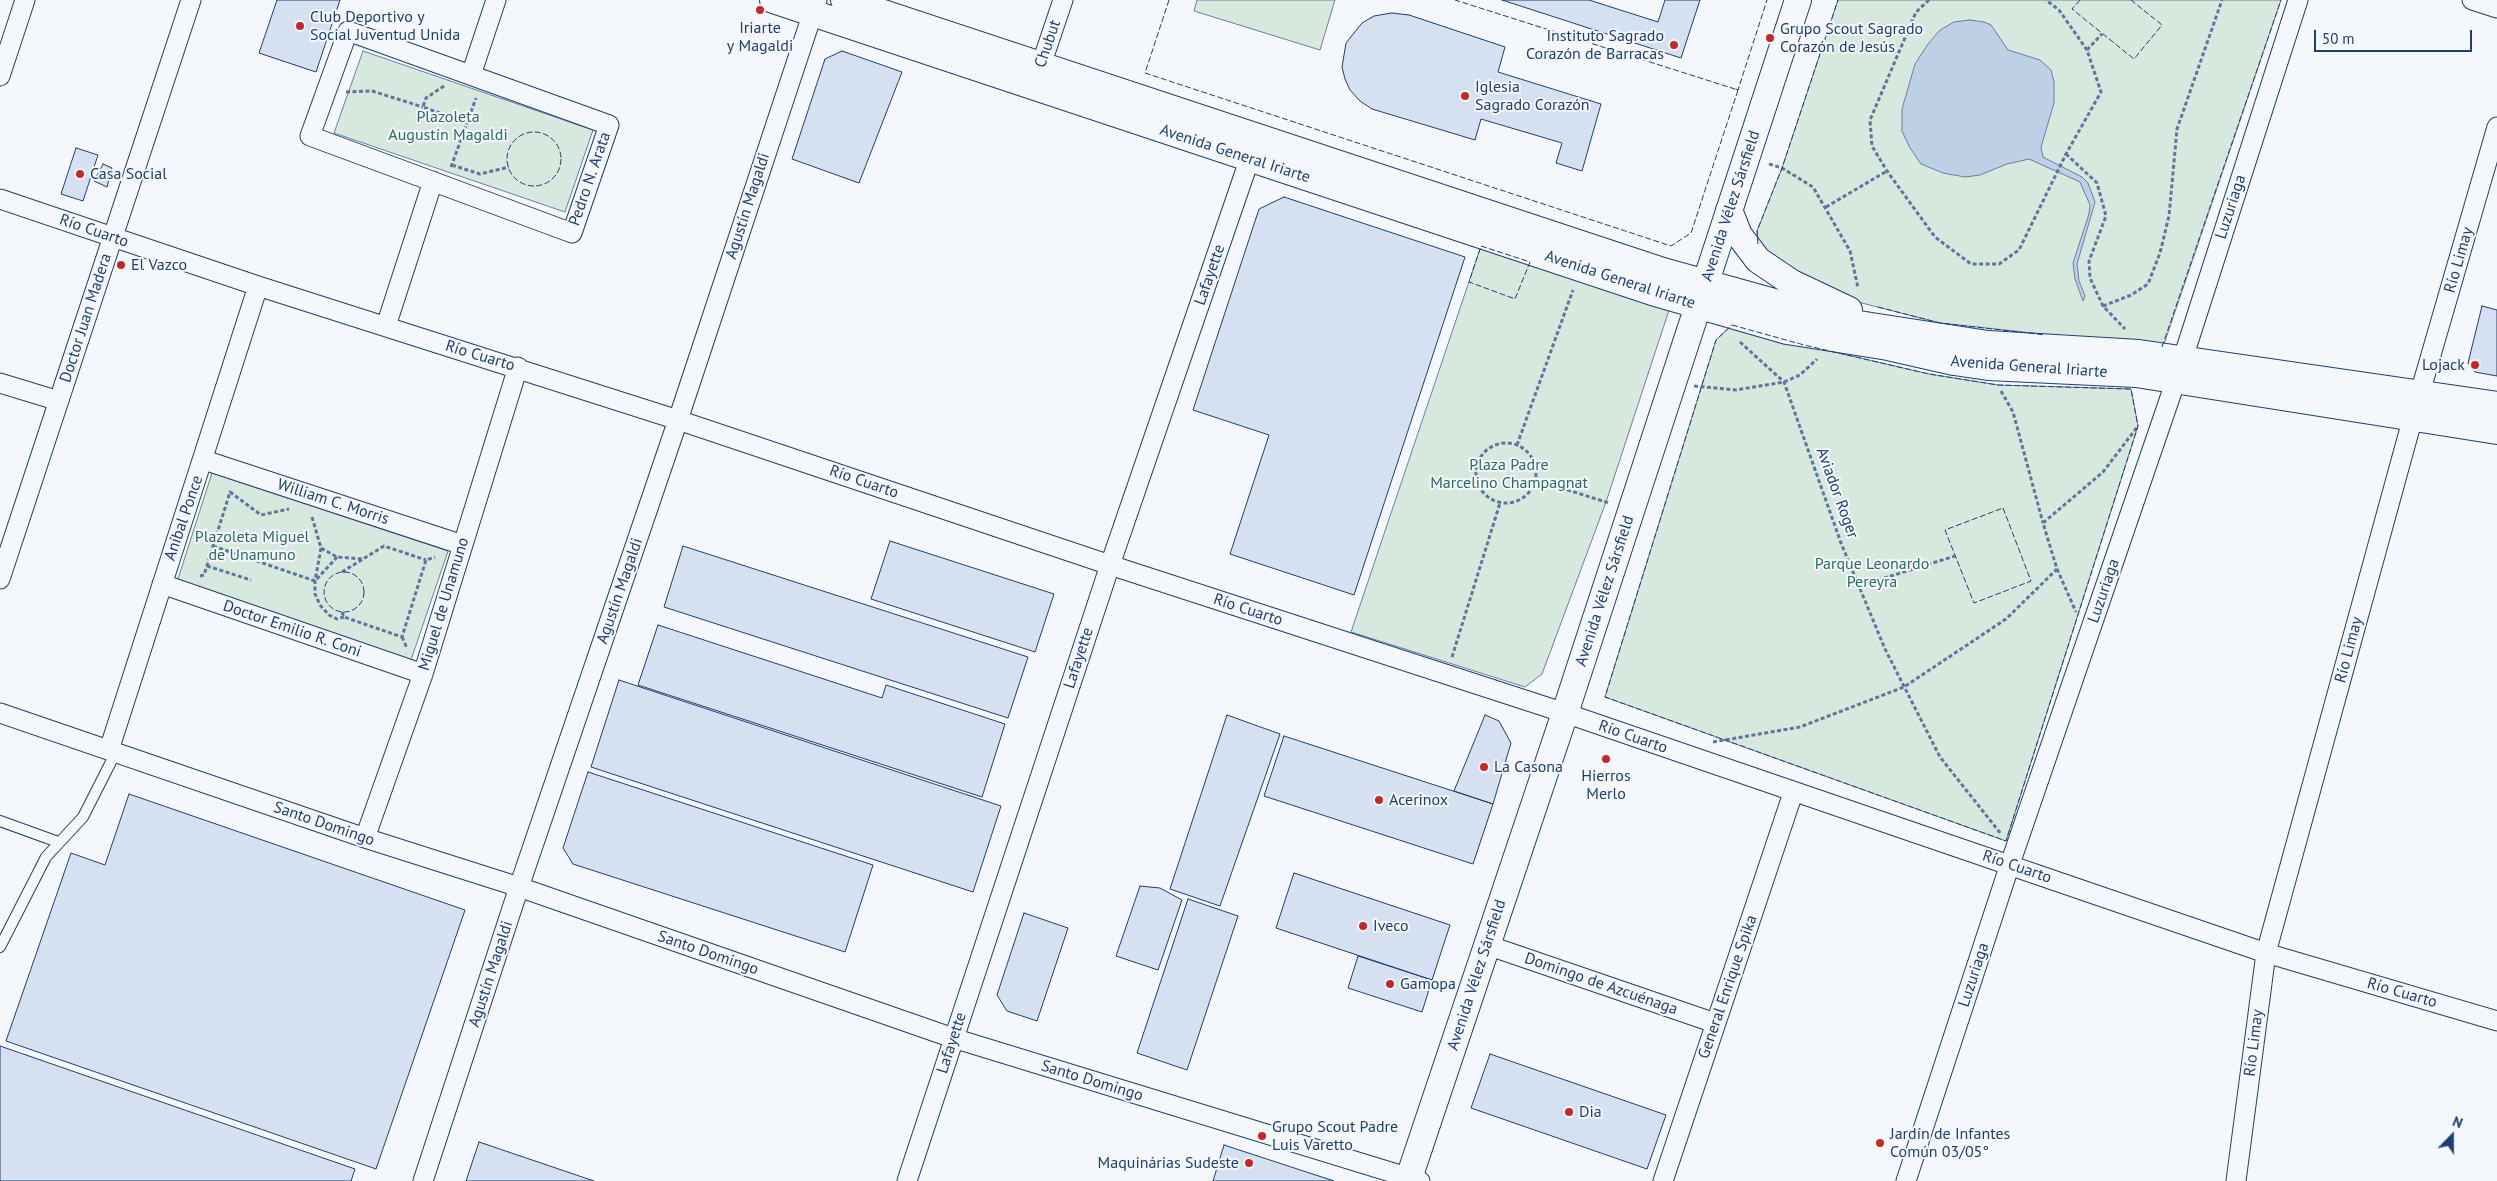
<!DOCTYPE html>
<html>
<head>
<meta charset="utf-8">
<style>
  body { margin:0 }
  #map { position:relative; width:2497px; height:1181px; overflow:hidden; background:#f4f7fb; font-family:"PT Sans",sans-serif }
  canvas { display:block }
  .north { position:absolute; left:2427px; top:1111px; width:50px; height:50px; -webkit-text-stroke:4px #f4f7fb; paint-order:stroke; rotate:22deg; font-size:14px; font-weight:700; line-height:20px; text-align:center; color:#1d3f73 }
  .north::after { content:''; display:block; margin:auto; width:18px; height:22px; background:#1d3f73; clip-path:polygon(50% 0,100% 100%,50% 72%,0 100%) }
  .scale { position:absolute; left:2314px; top:30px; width:158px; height:22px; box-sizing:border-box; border:2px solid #1d3f73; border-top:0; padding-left:6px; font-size:15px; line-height:18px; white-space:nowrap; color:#1d3f73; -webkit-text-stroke:4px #f4f7fb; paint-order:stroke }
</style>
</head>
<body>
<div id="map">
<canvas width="2497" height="1181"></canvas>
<div class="north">N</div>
<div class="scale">50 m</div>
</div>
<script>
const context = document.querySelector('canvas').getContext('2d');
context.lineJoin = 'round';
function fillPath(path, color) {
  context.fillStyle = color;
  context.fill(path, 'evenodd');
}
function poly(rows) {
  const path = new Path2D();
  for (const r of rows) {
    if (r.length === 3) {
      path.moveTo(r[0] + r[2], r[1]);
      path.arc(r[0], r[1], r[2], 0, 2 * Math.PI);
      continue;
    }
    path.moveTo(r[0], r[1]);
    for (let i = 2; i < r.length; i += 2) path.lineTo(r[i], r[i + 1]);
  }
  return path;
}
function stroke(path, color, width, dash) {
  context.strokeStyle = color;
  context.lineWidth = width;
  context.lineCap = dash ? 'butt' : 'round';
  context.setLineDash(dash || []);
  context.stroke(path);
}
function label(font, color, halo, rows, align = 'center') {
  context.font = font + ' "PT Sans",sans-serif';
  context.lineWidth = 4;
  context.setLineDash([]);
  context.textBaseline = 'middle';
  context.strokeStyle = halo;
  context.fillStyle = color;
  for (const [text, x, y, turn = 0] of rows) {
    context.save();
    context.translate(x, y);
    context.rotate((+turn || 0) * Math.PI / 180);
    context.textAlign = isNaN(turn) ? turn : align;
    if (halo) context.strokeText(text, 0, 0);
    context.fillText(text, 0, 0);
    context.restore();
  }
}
const green = poly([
  [1197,0,1335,0,1320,50,1194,11,1197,0],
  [1838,0,2281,0,2163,347,1940,323,1854,301,1830,295,1759,245,1757,231,1782,168,1838,0],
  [363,51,593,130,565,212,334,133,363,51],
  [1481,246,1670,307,1606,502,1542,674,1525,687,1351,632,1481,246],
  [1732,325,1804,345,1929,374,1998,385,2131,389,2138,426,2006,841,1605,697,1716,340,1732,325],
  [212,473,448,551,411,660,177,582,212,473]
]);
const water = poly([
  [1970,20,1984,22,1991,25,2008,50,2040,60,2051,70,2054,82,2054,103,2041,147,2043,157,2082,177,2088,183,2095,202,2077,264,2079,281,2085,296,2083,301,2075,279,2073,263,2089,214,2090,205,2080,182,2029,159,2007,164,1980,175,1965,177,1943,173,1921,164,1910,148,1902,131,1902,109,1915,64,1928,44,1940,30,1954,22,1970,20]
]);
const building = poly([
  [277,0,340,0,316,72,259,53,277,0],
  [1502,0,1589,0,1658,22,1665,0,1700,0,1681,58,1502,0],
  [1392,13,1409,15,1505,47,1498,72,1601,104,1582,171,1556,163,1562,143,1481,119,1475,140,1372,109,1360,101,1350,90,1345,79,1342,67,1346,43,1362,23,1374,16,1392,13],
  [842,51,902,72,859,183,792,159,825,59,842,51],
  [76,148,98,155,83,201,61,194,76,148],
  [103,164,112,168,107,187,94,181,103,164],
  [1284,197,1465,257,1354,595,1230,554,1269,435,1193,410,1259,209,1284,197],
  [2482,306,2497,310,2497,376,2475,372,2468,363,2482,306],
  [890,541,1054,594,1035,652,871,599,890,541],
  [683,546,1028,657,1008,718,664,607,683,546],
  [658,625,882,698,886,685,1005,724,982,797,638,685,658,625],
  [619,680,1001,806,973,892,591,767,619,680],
  [1227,715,1280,734,1220,906,1170,889,1227,715],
  [1485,715,1499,721,1511,743,1493,804,1454,791,1485,715],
  [1284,736,1493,804,1473,864,1264,796,1284,736],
  [588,772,873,865,845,952,573,864,563,848,588,772],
  [129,794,465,910,376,1169,6,1041,71,853,105,865,129,794],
  [1294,873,1450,925,1432,980,1276,928,1294,873],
  [1140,886,1160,888,1182,900,1158,970,1116,956,1140,886],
  [1188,899,1238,916,1187,1070,1137,1053,1188,899],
  [1024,913,1068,928,1037,1021,1007,1011,997,995,1024,913],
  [1358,956,1432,980,1422,1012,1348,988,1358,956],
  [0,1046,355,1169,351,1181,0,1181,0,1046],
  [1490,1054,1666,1115,1647,1169,1471,1108,1490,1054],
  [479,1142,594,1181,466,1181,479,1142],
  [1224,1145,1334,1181,1213,1181,1224,1145]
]);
const path = poly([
  [1929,0,1916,12,1870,120,1872,146,1887,171,1935,237,1971,264,1999,264,2019,250,2066,154,2101,92,2087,50,2059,10,2046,0],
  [2087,50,2102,34],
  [444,86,426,98,423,107,467,123],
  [346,92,372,91,423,107],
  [2066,154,2097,183,2106,216,2089,261,2090,278,2103,306,2125,329],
  [1769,164,1782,168,1813,187,1850,251,1858,288],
  [452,165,480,174,509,167],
  [451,167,476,98],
  [1826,207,1887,171],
  [2103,306,2131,295,2148,284,2160,253,2169,216,2177,129,2222,0],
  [1740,342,1784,382,1841,543,1885,649,1940,757,2001,834],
  [1694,386,1736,390,1784,382,1800,375,1817,359],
  [2001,391,2013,412,2043,523],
  [1506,473,30],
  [1517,445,1573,290],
  [1536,480,1609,503],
  [312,517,321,548,337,557,363,559],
  [213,546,315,581,337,557],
  [321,548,315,581,315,594,320,605,329,615,337,619,344,617],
  [207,566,251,580],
  [2057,569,2076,612],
  [342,572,384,546,426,560],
  [200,576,204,575,230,492,261,515,289,509],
  [1859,586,1955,556],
  [342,612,344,617,402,637,426,560,435,557],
  [402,637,407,648],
  [1452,657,1500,503],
  [1713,742,1800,727,1904,687,2006,619,2057,569,2043,523,2103,472,2138,426]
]);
const lane = poly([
  [0,821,58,842],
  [0,947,46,857,83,817,116,752]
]);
const street = poly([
  [2472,0,2497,8],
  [348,31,609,125,572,233,310,136,348,31],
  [471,75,496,0],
  [0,76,25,0],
  [1037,77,1063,0],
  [0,199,258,286,678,420,1110,565,1565,713,2266,953,2497,1021],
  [386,326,433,181],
  [0,383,59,401],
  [204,460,463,545],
  [0,579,191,0],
  [162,584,423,674],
  [0,713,365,838,519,887,953,1038,1420,1181],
  [109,750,258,286],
  [365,838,423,674,518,367],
  [1487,945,1715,1023],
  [423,1181,519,887,678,420,817,0],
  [907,1181,1110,565,1254,146],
  [1663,1181,1793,793],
  [1906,1181,2010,864,2176,380,2298,0],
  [2236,1181,2266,953,2413,417,2497,127]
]);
const secondary = poly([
  [773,0,1652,292,1787,331,1888,347,1954,362,1988,367,2136,374,2497,431],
  [844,0,1663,271,1846,322,1988,344,2139,353,2497,405],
  [1729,210,1739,235,1758,260,1792,283,1849,310],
  [1408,1181,1565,713,1798,0]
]);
const fence = poly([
  [1169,0,1145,73,1671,246,1691,233,1738,90,1455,0],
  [2080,0,2072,9,2134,59,2162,25,2131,0],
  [1736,89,1738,90,1767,0],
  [534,159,27],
  [1758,244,1757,231,1782,168,1838,0],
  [1481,246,1530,262,1515,299,1469,282,1481,246],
  [1878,307,1940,323,2045,335],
  [1732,325,1804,345,1929,374,1998,385,2131,389,2138,426,2006,841,1605,697,1716,340,1732,325],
  [2162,347,2281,0],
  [2003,508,2031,581,1974,603,1945,530,2003,508],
  [344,592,20]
]);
const markers = [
  [760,10,5,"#c62828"],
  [300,26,5,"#c62828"],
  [1770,38,5,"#c62828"],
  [1674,45,5,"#c62828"],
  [1465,96,5,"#c62828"],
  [80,174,5,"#c62828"],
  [121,265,5,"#c62828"],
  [2475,365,5,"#c62828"],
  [1606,759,5,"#c62828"],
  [1484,767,5,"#c62828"],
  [1379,800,5,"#c62828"],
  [1363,926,5,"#c62828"],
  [1390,984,5,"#c62828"],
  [1569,1112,5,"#c62828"],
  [1262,1136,5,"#c62828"],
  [1880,1143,5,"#c62828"],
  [1249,1163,5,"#c62828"]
];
const poiNames = [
  ["Club Deportivo y",310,17],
  ["Social Juventud Unida",310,35],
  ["Iriarte",760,28,"center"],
  ["y Magaldi",760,46,"center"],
  ["Grupo Scout Sagrado",1780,29],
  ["Corazón de Jesús",1780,47],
  ["Instituto Sagrado",1664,36,"right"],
  ["Corazón de Barracas",1664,54,"right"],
  ["Iglesia",1475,87],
  ["Sagrado Corazón",1475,105],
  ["Casa Social",90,174],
  ["El Vazco",131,265],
  ["Lojack",2465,365,"right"],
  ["La Casona",1494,767],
  ["Hierros",1606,776,"center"],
  ["Merlo",1606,794,"center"],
  ["Acerinox",1389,800],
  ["Iveco",1373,926],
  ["Gamopa",1400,984],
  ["Dia",1579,1112],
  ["Grupo Scout Padre",1272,1127],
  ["Luis Varetto",1272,1145],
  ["Jardín de Infantes",1890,1134],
  ["Común 03/05°",1890,1152],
  ["Maquinárias Sudeste",1239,1163,"right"]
];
const streetNames = [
  ["Chubut",1048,44,-71],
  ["Avenida General Iriarte",1235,154,18],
  ["Pedro N. Arata",590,179,-71],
  ["Agustín Magaldi",748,206,-72],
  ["Avenida Vélez Sársfield",1731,206,-72],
  ["Luzuriaga",2231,207,-72],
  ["Río Cuarto",94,231,19],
  ["Río Limay",2459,260,-74],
  ["Lafayette",1210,275,-71],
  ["Avenida General Iriarte",1620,280,18],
  ["Doctor Juan Madera",86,318,-72],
  ["Río Cuarto",480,356,17],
  ["Avenida General Iriarte",2029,367,4],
  ["Río Cuarto",864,482,19],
  ["Aviador Roger",1837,493,70],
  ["William C. Morris",333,502,18],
  ["Aníbal Ponce",184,518,-71],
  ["Agustín Magaldi",620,591,-71],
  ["Avenida Vélez Sársfield",1605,591,-72],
  ["Luzuriaga",2104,591,-71],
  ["Miguel de Unamuno",444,604,-73],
  ["Río Cuarto",1248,610,18],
  ["Doctor Emilio R. Coni",292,629,19],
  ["Río Limay",2349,650,-75],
  ["Lafayette",1079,658,-72],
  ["Río Cuarto",1633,737,19],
  ["Santo Domingo",324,824,19],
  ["Río Cuarto",2017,867,19],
  ["Santo Domingo",708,953,19],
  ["Agustín Magaldi",491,974,-72],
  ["Avenida Vélez Sársfield",1477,975,-72],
  ["Luzuriaga",1974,975,-72],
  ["Domingo de Azcuénaga",1601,984,19],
  ["General Enrique Spika",1728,987,-71],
  ["Río Cuarto",2402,993,16],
  ["Lafayette",952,1043,-72],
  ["Río Limay",2254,1043,-83],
  ["Santo Domingo",1092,1081,17]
];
const parkNames = [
  ["Plazoleta",448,117],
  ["Augustín Magaldi",448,135],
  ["Plaza Padre",1509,465],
  ["Marcelino Champagnat",1509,483],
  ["Plazoleta Miguel",252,537],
  ["de Unamuno",252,555],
  ["Parque Leonardo",1872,564],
  ["Pereyra",1872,582]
];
fillPath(green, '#d7e8df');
stroke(green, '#687fa3', 1);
fillPath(water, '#bed0e5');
stroke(water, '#687fa3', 1);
fillPath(building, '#d5e0f0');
stroke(building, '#1d3f73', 1);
stroke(lane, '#1d3f73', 12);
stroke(street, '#1d3f73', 21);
stroke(secondary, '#1d3f73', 28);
stroke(path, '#5e769c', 3, [4, 2.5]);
stroke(lane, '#f4f7fb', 10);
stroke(street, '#f4f7fb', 19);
stroke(secondary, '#f4f7fb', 26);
stroke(fence, '#1d3f73', 1, [6, 2.5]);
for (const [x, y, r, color] of markers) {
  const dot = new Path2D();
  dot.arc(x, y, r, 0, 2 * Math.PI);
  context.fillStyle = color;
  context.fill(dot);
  stroke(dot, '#f4f7fb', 2);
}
label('16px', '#1d3f73', '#f4f7fb', poiNames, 'left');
label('16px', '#1d3f73', '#f4f7fb', streetNames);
label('16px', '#2c6c60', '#f4f7fb', parkNames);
</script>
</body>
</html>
